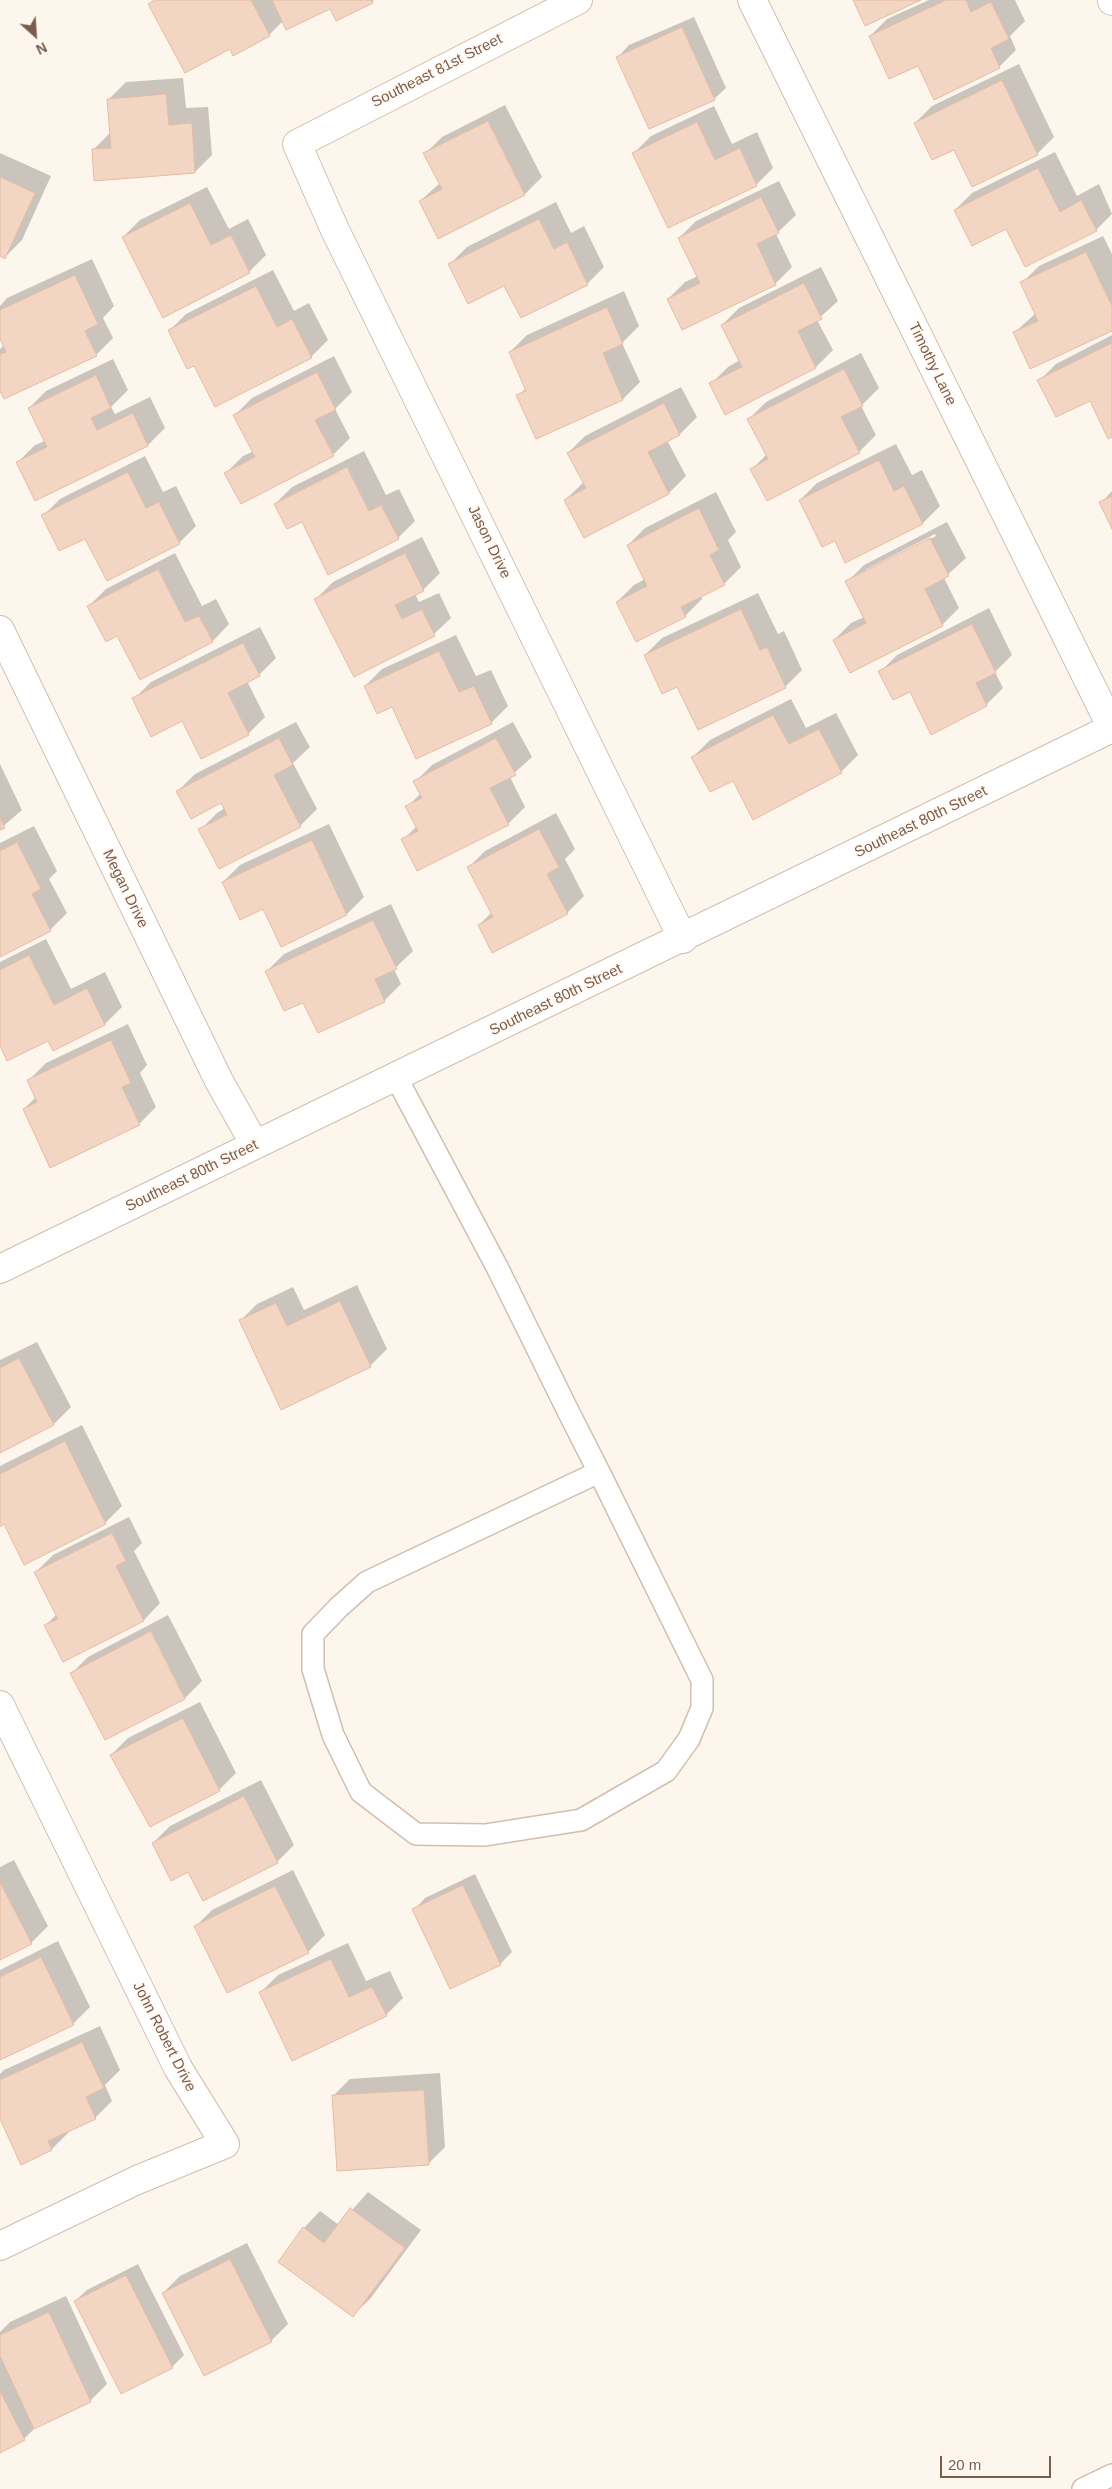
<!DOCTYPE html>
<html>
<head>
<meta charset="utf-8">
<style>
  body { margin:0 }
  #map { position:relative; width:1112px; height:2489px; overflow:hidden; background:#fdf6ec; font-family:Arial,sans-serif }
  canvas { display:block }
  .north { position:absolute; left:10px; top:10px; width:50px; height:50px; -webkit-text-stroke:4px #fffaf3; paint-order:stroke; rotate:154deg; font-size:14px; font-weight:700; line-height:20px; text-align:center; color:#7a5c4d }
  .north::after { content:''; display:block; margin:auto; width:18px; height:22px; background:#7a5c4d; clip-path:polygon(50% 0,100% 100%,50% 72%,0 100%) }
  .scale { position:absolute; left:940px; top:2456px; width:111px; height:22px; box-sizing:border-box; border:2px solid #7a5c4d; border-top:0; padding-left:6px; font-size:15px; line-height:18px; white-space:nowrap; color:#7a5c4d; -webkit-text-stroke:4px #fffaf3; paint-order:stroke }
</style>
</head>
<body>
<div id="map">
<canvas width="1112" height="2489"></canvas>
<div class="north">N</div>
<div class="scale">20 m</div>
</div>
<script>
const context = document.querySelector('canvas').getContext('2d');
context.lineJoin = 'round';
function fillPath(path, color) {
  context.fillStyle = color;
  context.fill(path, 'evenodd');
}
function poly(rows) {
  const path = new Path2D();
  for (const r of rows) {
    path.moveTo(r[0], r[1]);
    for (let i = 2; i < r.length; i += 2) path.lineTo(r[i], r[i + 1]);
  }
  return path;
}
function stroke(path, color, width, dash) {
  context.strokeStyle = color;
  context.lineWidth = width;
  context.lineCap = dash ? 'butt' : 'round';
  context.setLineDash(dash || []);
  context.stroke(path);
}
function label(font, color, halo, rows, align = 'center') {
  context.font = font + ' Arial,sans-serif';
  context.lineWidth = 4.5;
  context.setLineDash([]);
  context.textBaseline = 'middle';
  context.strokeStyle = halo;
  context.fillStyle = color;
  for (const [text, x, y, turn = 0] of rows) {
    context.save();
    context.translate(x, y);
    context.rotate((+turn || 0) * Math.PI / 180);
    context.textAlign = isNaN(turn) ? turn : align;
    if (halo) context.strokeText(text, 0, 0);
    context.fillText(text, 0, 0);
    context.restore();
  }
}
const shadow = poly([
  [154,0,374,0,372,2,331,7,283,21,269,35,230,48,150,4],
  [929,0,1015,0,1025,21,1010,36,1016,50,999,67,918,64,870,36,887,19],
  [694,17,726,88,714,99,618,57,629,45],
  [1019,64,1054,137,1037,154,955,148,915,123,932,106],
  [183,78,186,108,208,107,212,155,195,172,93,150,110,133,109,99,126,82],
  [505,105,542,177,525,194,439,238,420,201,440,183,425,154,442,137],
  [714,106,732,144,757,132,773,168,756,185,668,226,634,153,651,136],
  [1055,152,1077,196,1099,184,1112,214,1096,230,1007,227,955,210,972,193],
  [0,153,51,176,22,240,5,257,0,255],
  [779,181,796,215,776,234,792,267,775,284,683,329,668,299,685,282,698,276,679,238,696,221],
  [207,187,229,229,248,219,266,255,249,272,123,237,140,220],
  [556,202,571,233,584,226,604,267,587,284,521,317,505,285,450,264,467,247],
  [1103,236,1112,254,1112,329,1014,333,1036,313,1022,283,1039,266],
  [92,259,114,306,103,318,113,338,96,355,0,388,0,349,4,345,0,336,0,306,7,298],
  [821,267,838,301,817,320,833,350,816,367,711,384,728,367,740,360,722,325,739,308],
  [273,270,294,311,309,303,328,340,311,357,195,364,169,331,186,314],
  [624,291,639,326,622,343,640,382,623,399,537,437,518,396,526,388,510,352,527,335],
  [1112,335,1112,435,1090,399,1039,381,1056,364],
  [861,353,879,388,861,406,876,435,859,452,752,469,767,454,749,419,766,402],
  [334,356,352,392,335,409,350,438,333,455,226,473,243,456,254,451,235,415,252,398],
  [113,359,128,390,111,407,115,414,150,397,165,428,148,445,35,499,18,462,35,445,45,441,29,408,46,391],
  [681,387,697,417,680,434,667,440,686,476,669,493,584,536,565,500,584,482,568,453,585,436],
  [896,444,912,475,922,470,940,506,923,523,846,561,835,540,800,500,817,483],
  [364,451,386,495,399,489,415,521,398,538,302,520,275,504,292,487],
  [145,456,163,492,176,486,196,526,179,543,43,516,60,499],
  [1112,491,1112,526,1101,503],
  [716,492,736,532,728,540,741,567,724,584,701,596,702,599,685,616,617,602,634,585,645,579,628,545,645,528],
  [947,522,966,558,944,578,959,608,942,625,834,640,851,623,864,617,847,582,864,565],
  [935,534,936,536,865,573,865,570],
  [422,537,440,573,423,590,415,594,419,602,439,593,451,618,434,634,316,599,333,582],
  [175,553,202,606,216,599,229,624,213,641,117,634,89,606,106,589],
  [758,593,778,634,784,631,802,670,785,687,677,685,645,655,662,638],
  [989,608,1012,655,995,672,1003,688,986,705,910,690,880,672,897,655],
  [260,627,276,658,259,675,247,681,265,717,248,734,182,719,134,699,151,682],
  [456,635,476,676,491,670,508,706,491,723,393,706,365,686,382,669],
  [791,699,806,728,836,713,858,755,841,772,733,779,693,757,710,740],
  [296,722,310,747,293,763,317,809,300,826,200,830,217,813,225,808,221,801,178,791,195,774],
  [513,722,532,757,510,777,525,807,508,824,418,870,403,840,417,826,407,807,421,793,415,782,432,765],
  [0,764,22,810,0,829],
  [556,813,575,849,565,859,584,896,567,913,479,925,492,912,468,868,485,851],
  [329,824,364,897,347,914,282,945,264,907,223,882,240,865],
  [34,826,57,871,49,879,67,913,50,930,0,955,0,843],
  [391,904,413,951,394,969,401,984,384,1001,303,1001,267,971,284,954],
  [46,939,71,989,105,972,122,1007,105,1024,53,1050,48,1039,0,1043,0,962],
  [128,1024,147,1065,140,1073,156,1107,139,1124,24,1109,36,1097,29,1080,46,1063],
  [357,1285,387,1349,370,1366,240,1321,257,1304,293,1287,304,1310],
  [37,1342,71,1407,54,1424,0,1452,0,1360],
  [82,1425,122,1506,105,1523,4,1523,0,1524,0,1466],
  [129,1517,142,1543,134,1551,160,1603,144,1620,63,1660,46,1625,57,1614,36,1572,53,1555],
  [168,1615,202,1681,185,1698,105,1739,71,1674,88,1657],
  [200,1702,236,1773,219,1790,111,1755,128,1738],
  [261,1780,294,1845,277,1862,189,1870,153,1843,170,1826],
  [14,1860,48,1926,31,1943,0,1959,0,1867],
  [293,1870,325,1935,308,1952,195,1927,212,1910],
  [475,1874,512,1952,500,1964,414,1910,425,1898],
  [58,1941,90,2007,73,2024,0,2059,0,1970],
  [348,1943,366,1981,390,1971,403,1998,386,2015,261,1992,278,1975],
  [100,2026,120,2070,105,2085,112,2101,95,2118,68,2130,69,2132,52,2149,0,2116,0,2074,4,2070],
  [440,2073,445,2147,428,2164,333,2096,350,2079],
  [368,2192,421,2230,370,2299,353,2315,304,2228,320,2211,339,2225],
  [247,2243,288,2324,271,2341,163,2293,180,2276],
  [138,2264,184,2355,172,2367,75,2301,87,2290],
  [66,2296,107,2384,90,2401,37,2426,24,2439,0,2451,0,2332,10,2322]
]);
const building = poly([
  [155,0,251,0,270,36,233,56,230,49,185,73,148,4,155,0],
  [272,0,371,0,373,3,336,21,330,9,286,30,272,0],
  [853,0,921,0,865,26,853,0],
  [946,0,966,0,971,12,991,2,1009,39,991,48,1000,68,934,100,918,66,889,79,869,36,946,0],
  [682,27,715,100,649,129,616,57,682,27],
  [1002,80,1038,155,972,187,954,150,932,160,914,123,1002,80],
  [166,94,169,125,192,123,195,173,94,181,92,149,111,148,107,99,166,94],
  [488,121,525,195,438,239,419,201,442,189,423,153,488,121],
  [697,122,715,160,740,148,757,186,668,228,632,153,697,122],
  [1038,168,1060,212,1081,200,1097,231,1025,267,1006,229,972,246,954,210,1038,168],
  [0,177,35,193,5,259,0,256,0,177],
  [761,197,779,233,757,244,776,285,682,330,667,299,700,283,678,238,761,197],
  [190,203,211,245,231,235,250,273,163,318,122,237,190,203],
  [539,219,554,249,567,242,588,285,521,318,504,286,468,304,448,264,539,219],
  [1086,252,1112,306,1112,331,1030,369,1013,332,1038,321,1020,282,1086,252],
  [75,275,98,324,85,331,97,356,4,399,0,391,0,354,6,352,0,339,0,310,75,275],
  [804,283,822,319,798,331,816,368,725,415,709,383,742,367,721,325,804,283],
  [256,286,277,327,292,319,312,358,215,407,194,366,187,369,168,330,256,286],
  [607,307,623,344,603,353,623,400,536,439,516,395,526,391,509,352,607,307],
  [1112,343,1112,437,1108,439,1090,401,1056,417,1037,380,1112,343],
  [844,369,863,406,841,417,860,453,767,501,750,469,768,459,747,419,844,369],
  [317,372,336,410,315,420,334,456,241,504,224,473,255,457,233,415,317,372],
  [96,375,111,408,91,418,97,430,133,413,148,446,35,501,16,462,47,447,28,408,96,375],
  [664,403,680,435,648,452,669,494,584,538,564,500,586,488,567,453,664,403],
  [879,460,894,491,904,486,923,524,845,563,835,541,822,547,799,500,879,460],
  [347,467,369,511,381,505,399,539,328,575,302,522,287,529,274,504,347,467],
  [128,472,146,508,159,502,180,544,107,581,85,539,59,551,41,515,128,472],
  [1112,496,1112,529,1099,502,1112,496],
  [699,508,719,550,710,555,725,585,681,607,686,617,636,642,616,602,647,586,627,545,699,508],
  [930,538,949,576,925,589,943,626,850,673,833,640,866,623,845,581,930,538],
  [405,553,424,591,395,605,402,619,422,609,435,636,354,677,314,599,405,553],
  [158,569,185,622,199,616,213,642,140,680,117,636,106,642,87,606,158,569],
  [741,609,760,650,767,647,786,688,698,730,677,687,662,694,644,655,741,609],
  [972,624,996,673,976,683,987,706,931,735,910,692,893,700,878,671,972,624],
  [243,643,260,676,228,693,249,735,201,759,182,721,151,737,132,698,243,643],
  [439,651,459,692,474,686,492,724,416,759,392,707,377,714,364,686,439,651],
  [773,715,789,744,819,729,842,773,753,820,733,781,710,792,691,757,773,715],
  [279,738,293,765,274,775,301,827,219,869,198,829,227,815,221,803,191,819,176,791,279,738],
  [496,738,516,775,490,788,509,825,417,871,401,839,418,831,405,806,422,798,413,781,496,738],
  [0,817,5,828,0,830,0,817],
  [539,829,559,867,547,874,568,914,492,953,478,925,493,917,467,867,539,829],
  [312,840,347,915,281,947,263,909,240,920,222,882,312,840],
  [17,842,41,889,32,894,51,931,0,957,0,851,17,842],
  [373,920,397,969,375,979,385,1002,318,1033,303,1003,284,1011,265,971,373,920],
  [29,955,54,1005,87,988,105,1025,53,1051,48,1041,7,1061,0,1046,0,970,29,955],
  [111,1040,131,1083,122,1087,140,1125,50,1168,23,1109,37,1102,27,1080,111,1040],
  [340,1301,371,1367,281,1410,239,1320,276,1303,287,1326,340,1301],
  [19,1358,54,1425,0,1453,0,1368,19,1358],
  [65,1441,106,1524,24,1565,4,1524,0,1527,0,1474,65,1441],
  [112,1533,126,1561,116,1566,144,1621,63,1662,44,1625,58,1619,34,1572,112,1533],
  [151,1631,185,1699,105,1740,70,1673,151,1631],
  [183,1718,220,1791,150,1827,110,1755,183,1718],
  [244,1796,278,1863,203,1901,188,1872,171,1881,152,1843,244,1796],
  [0,1882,32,1944,0,1960,0,1882],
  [463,1885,501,1965,450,1989,412,1909,463,1885],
  [275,1886,309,1953,227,1993,194,1926,275,1886],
  [41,1957,74,2025,0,2060,0,1977,41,1957],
  [331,1959,349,1997,372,1987,387,2016,292,2061,259,1992,331,1959],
  [82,2042,104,2088,86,2097,96,2119,48,2141,52,2150,21,2165,0,2119,0,2080,82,2042],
  [424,2090,429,2165,337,2171,332,2095,424,2090],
  [350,2208,405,2248,353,2317,278,2262,303,2227,324,2243,350,2208],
  [230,2259,272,2342,204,2376,162,2293,230,2259],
  [126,2275,173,2368,121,2394,74,2301,126,2275],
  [49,2312,91,2402,34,2429,0,2356,0,2335,49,2312],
  [0,2391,25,2440,0,2453,0,2391]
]);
const lane = poly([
  [396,1077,497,1267,569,1413,599,1472,702,1680,702,1708,689,1739,666,1771,581,1820,485,1835,416,1834,361,1792,333,1735,313,1669,313,1634,339,1607,367,1582,599,1472],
  [1083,2489,1112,2475]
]);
const street = poly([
  [578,0,297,144,335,230,683,939],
  [752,0,1112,728],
  [0,630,219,1081,255,1145],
  [0,1269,1112,728],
  [0,1705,178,2068,225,2144,137,2180,0,2246]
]);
const secondary = poly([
  [1112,0,1112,1]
]);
const streetNames = [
  ["Southeast 81st Street",437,71,-27],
  ["Timothy Lane",932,364,64],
  ["Jason Drive",489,542,64],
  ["Southeast 80th Street",921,822,-26],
  ["Megan Drive",125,889,64],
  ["Southeast 80th Street",556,1000,-26],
  ["Southeast 80th Street",192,1176,-26],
  ["John Robert Drive",164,2037,63]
];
fillPath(shadow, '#0003');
fillPath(building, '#f3d5c3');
stroke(building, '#e6bba3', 1);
stroke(lane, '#d1beb0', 24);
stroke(street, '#d1beb0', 30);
stroke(secondary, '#d6c0b0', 30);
stroke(lane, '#fff', 21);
stroke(street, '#fff', 28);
stroke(secondary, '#fff', 28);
label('15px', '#7a5c4d', '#fffaf3', streetNames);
</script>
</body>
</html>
